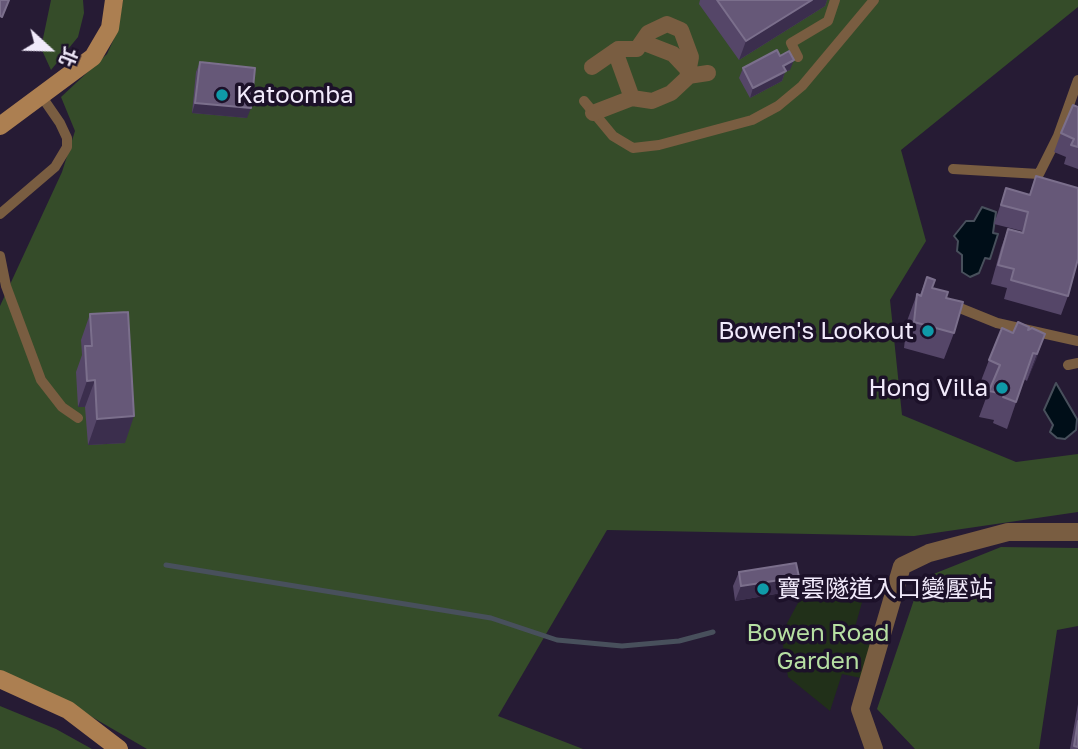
<!DOCTYPE html>
<html>
<head>
<meta charset="utf-8">
<style>
  body { margin:0 }
  #map { position:relative; width:1078px; height:749px; overflow:hidden; background:#261b34; font-family:"Golos Text","Noto Sans TC",sans-serif }
  canvas { display:block }
  .north { position:absolute; left:14px; top:14px; width:70px; height:70px; -webkit-text-stroke:5px #1c1129; paint-order:stroke; rotate:112deg; font-size:19px; font-weight:700; line-height:28px; text-align:center; color:#f1eafb }
  .north::after { content:''; display:block; margin:auto; width:24px; height:32px; background:#f1eafb; clip-path:polygon(50% 0,100% 100%,50% 72%,0 100%) }
</style>
</head>
<body>
<div id="map">
<canvas width="1078" height="749"></canvas>
<div class="north">北</div>
</div>
<script>
const context = document.querySelector('canvas').getContext('2d');
context.lineJoin = 'round';
function fillPath(path, color) {
  context.fillStyle = color;
  context.fill(path, 'evenodd');
}
function poly(rows) {
  const path = new Path2D();
  for (const r of rows) {
    path.moveTo(r[0], r[1]);
    for (let i = 2; i < r.length; i += 2) path.lineTo(r[i], r[i + 1]);
  }
  return path;
}
function stroke(path, color, width, dash) {
  context.strokeStyle = color;
  context.lineWidth = width;
  context.lineCap = dash ? 'butt' : 'round';
  context.setLineDash(dash || []);
  context.stroke(path);
}
function label(font, color, halo, rows, align = 'center') {
  context.font = font + ' "Golos Text","Noto Sans TC",sans-serif';
  context.lineWidth = 7;
  context.setLineDash([]);
  context.textBaseline = 'middle';
  context.strokeStyle = halo;
  context.fillStyle = color;
  for (const [text, x, y, turn = 0] of rows) {
    context.save();
    context.translate(x, y);
    context.rotate((+turn || 0) * Math.PI / 180);
    context.textAlign = isNaN(turn) ? turn : align;
    if (halo) context.strokeText(text, 0, 0);
    context.fillText(text, 0, 0);
    context.restore();
  }
}
const green = poly([
  [866,588,852,638,871,644,861,678,842,674,830,711,788,677,783,646,785,627,799,601,815,592]
]);
const forest = poly([
  [51,0,83,0,84,13,78,37,51,70,41,48],
  [123,0,1078,0,1078,7,901,150,926,241,890,300,902,415,1016,462,1078,454,1078,512,914,536,607,530,498,716,583,749,147,749,68,703,0,674,0,306,62,172,75,131,61,97,107,54,117,32],
  [1001,547,1078,548,1078,626,1057,630,1039,749,915,749,877,709,921,579],
  [0,706,56,729,92,749,0,749]
]);
const water = poly([
  [982,207,996,212,993,233,998,234,990,259,985,258,979,273,970,277,962,272,962,255,957,251,958,241,954,236,966,221,974,221,982,207],
  [1056,383,1077,419,1076,430,1065,439,1057,438,1050,432,1053,425,1044,410,1056,383]
]);
const stream = poly([
  [166,565,491,618,557,640,622,646,679,641,713,632]
]);
const service = poly([
  [798,57,791,43,828,21,835,0],
  [584,101,613,136,633,148,659,145,752,120,778,106,802,86,874,0],
  [953,169,1039,174,1058,136,1078,80],
  [0,214,55,167,67,147,67,138,60,123,40,94],
  [0,256,6,286,41,380,62,407,78,418],
  [950,304,997,323,1078,341],
  [1068,365,1078,363]
]);
const pedestrian = poly([
  [642,42,673,54,689,71],
  [615,51,632,98],
  [592,67,618,49,637,49,648,33,667,24,681,30,691,57,687,78,671,93,652,101,632,98,593,113],
  [688,76,708,73]
]);
const minor = poly([
  [874,749,860,709,902,566,929,553,1008,532,1078,532]
]);
const secondary = poly([
  [0,126,93,57,110,28,114,0],
  [0,679,68,710,119,749]
]);
const wall = poly([
  [700,0,827,0,825,6,739,60,699,4],
  [780,56,790,70,785,72,782,81,750,98,739,78,743,68],
  [200,62,247,118,192,113,196,72],
  [1078,107,1078,169,1064,164,1066,157,1054,152,1061,133],
  [1036,176,1068,296,1061,315,1004,299,1007,288,991,284,1001,248,1008,229,1021,233,1022,231,994,224,1006,188,1029,195],
  [927,277,932,288,946,298,954,333,944,359,904,348,907,321,917,294,920,295],
  [90,314,125,443,88,445,85,407,78,407,76,372,82,355,81,340],
  [1028,330,1045,334,1027,381,1024,379,1007,429,993,423,994,420,979,417,989,390,979,386,989,360,1013,333],
  [739,572,793,591,735,601,733,586],
  [1078,704,1078,749,1070,749]
]);
const shadedWall = poly([
  [812,0,827,0,825,6,739,60,746,41],
  [794,60,790,70,785,72,782,81,750,98,753,88,783,66],
  [195,103,251,108,247,118,192,113],
  [1045,334,1036,360,1027,381,1037,354],
  [95,380,85,407,78,407,87,381],
  [134,416,125,443,88,445,97,419],
  [799,577,793,591,735,601,741,586]
]);
const building = poly([
  [0,0,9,0,2,17,0,16,0,0],
  [717,0,812,0,746,41,717,0],
  [777,50,780,56,789,51,794,60,783,66,786,71,753,88,743,68,777,50],
  [200,62,255,68,251,108,195,103,200,62],
  [1073,105,1078,107,1078,147,1071,145,1074,139,1061,133,1073,105],
  [1036,176,1078,188,1078,259,1068,296,1011,280,1014,269,998,265,1008,229,1023,233,1028,212,1001,205,1006,188,1030,195,1036,176],
  [927,277,935,280,932,288,948,292,946,298,963,302,954,333,914,322,917,294,921,296,927,277],
  [128,312,134,416,97,419,95,380,87,381,85,346,92,346,90,314,128,312],
  [1018,322,1029,327,1028,330,1032,328,1045,334,1037,354,1033,353,1016,402,1003,397,1004,394,989,391,1000,365,989,360,1002,328,1013,333,1018,322],
  [796,563,799,577,741,586,739,572,796,563],
  [1078,721,1078,747,1074,746,1078,721]
]);
const markers = [
  [222,95,7,"#0f9aa8"],
  [928,331,7,"#0f9aa8"],
  [1002,388,7,"#0f9aa8"],
  [763,589,7,"#0f9aa8"]
];
const poiNames = [
  ["Katoomba",236,95],
  ["Bowen's Lookout",914,331,"right"],
  ["Hong Villa",988,388,"right"],
  ["寶雲隧道入口變壓站",777,589]
];
const parkNames = [
  ["Bowen Road",818,633],
  ["Garden",818,661]
];
fillPath(green, '#213019');
fillPath(forest, '#354c29');
fillPath(water, '#000e18');
stroke(water, '#48505c', 2);
stroke(stream, '#48505c', 5);
stroke(service, '#795d41', 10);
stroke(pedestrian, '#795d41', 16);
stroke(minor, '#795d41', 18);
stroke(secondary, '#ac7f51', 18);
fillPath(wall, '#554668');
fillPath(shadedWall, '#3b2e4d');
fillPath(building, '#665878');
stroke(building, '#7b6f8c', 2);
for (const [x, y, r, color] of markers) {
  const dot = new Path2D();
  dot.arc(x, y, r, 0, 2 * Math.PI);
  context.fillStyle = color;
  context.fill(dot);
  stroke(dot, '#1c1129', 2.5);
}
label('24px', '#f1eafb', '#1c1129', poiNames, 'left');
label('24px', '#b6dfa2', '#1c1129', parkNames);
</script>
</body>
</html>
